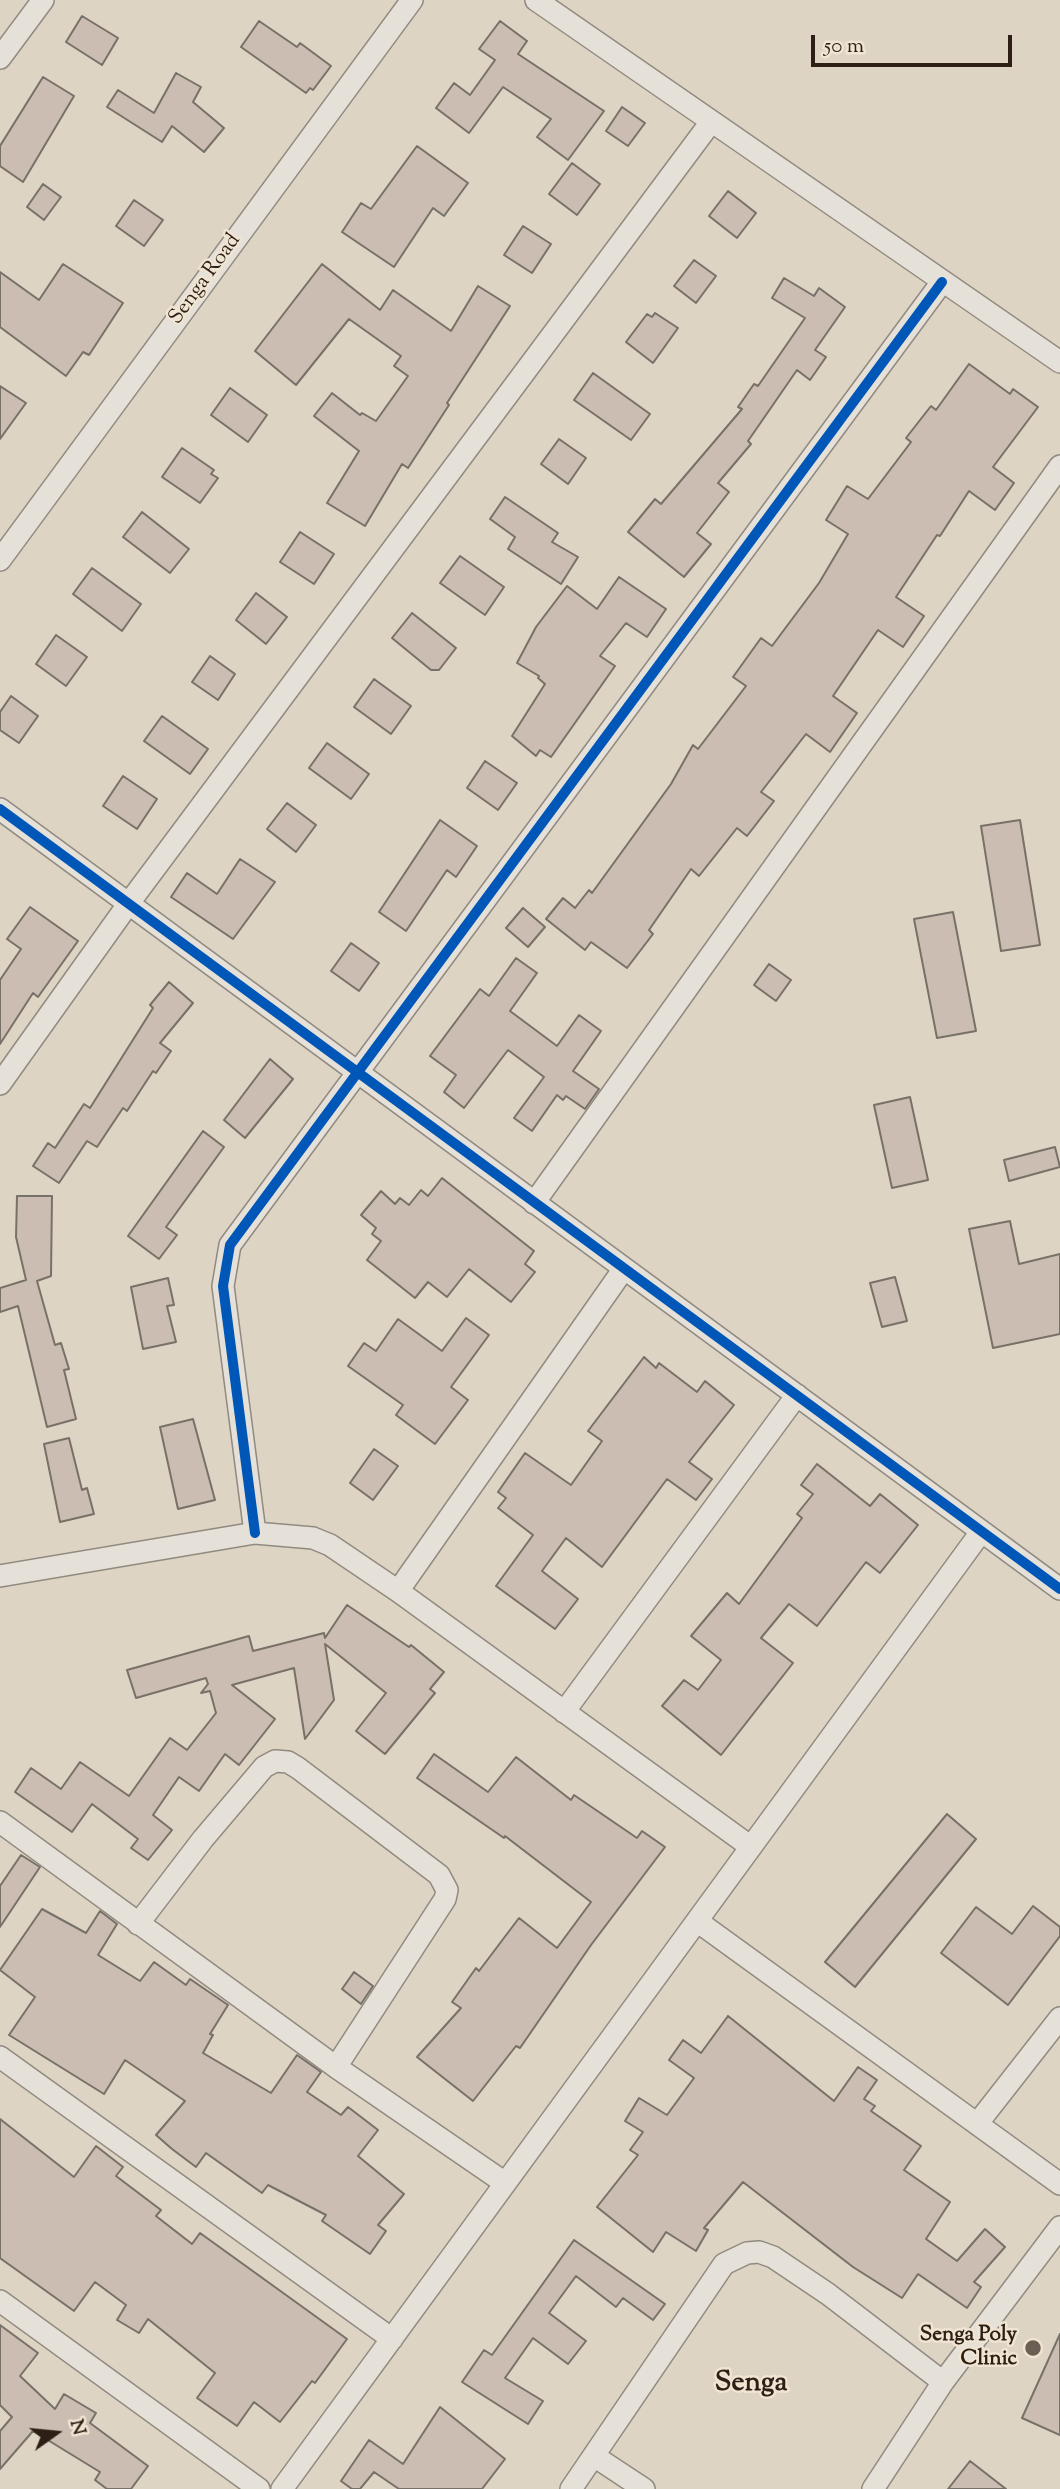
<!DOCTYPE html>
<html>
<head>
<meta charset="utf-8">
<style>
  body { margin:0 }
  #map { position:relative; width:1060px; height:2489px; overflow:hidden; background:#ded4c4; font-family:"Sorts Mill Goudy",serif }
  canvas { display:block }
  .north { position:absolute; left:21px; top:2398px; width:70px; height:70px; -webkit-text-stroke:5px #f0e4d2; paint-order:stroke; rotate:75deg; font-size:19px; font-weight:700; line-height:28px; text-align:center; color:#2d1f15 }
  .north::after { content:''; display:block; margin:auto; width:24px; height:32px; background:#2d1f15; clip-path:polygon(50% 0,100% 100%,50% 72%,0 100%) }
  .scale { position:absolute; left:811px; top:35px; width:201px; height:32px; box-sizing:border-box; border:4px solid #2d1f15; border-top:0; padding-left:9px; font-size:21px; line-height:24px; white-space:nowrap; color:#2d1f15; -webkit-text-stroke:5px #f0e4d2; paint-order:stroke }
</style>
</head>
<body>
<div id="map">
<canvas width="1060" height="2489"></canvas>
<div class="north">N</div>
<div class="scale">50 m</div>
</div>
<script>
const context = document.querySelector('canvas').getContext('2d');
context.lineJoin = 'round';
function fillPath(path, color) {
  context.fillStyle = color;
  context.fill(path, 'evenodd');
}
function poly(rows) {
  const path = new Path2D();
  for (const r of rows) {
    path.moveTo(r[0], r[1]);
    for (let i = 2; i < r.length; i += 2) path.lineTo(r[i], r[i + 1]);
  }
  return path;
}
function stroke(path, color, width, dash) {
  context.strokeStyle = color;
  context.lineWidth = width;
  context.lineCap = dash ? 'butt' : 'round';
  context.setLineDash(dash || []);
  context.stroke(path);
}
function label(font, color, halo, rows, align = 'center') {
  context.font = font + ' "Sorts Mill Goudy",serif';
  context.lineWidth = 5;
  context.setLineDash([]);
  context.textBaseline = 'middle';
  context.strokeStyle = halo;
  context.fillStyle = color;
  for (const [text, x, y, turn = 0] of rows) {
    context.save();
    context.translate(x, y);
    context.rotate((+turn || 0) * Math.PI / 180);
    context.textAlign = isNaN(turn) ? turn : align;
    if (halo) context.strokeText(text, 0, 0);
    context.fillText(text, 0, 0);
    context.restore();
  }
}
const building = poly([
  [82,16,118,38,102,65,66,42,82,16],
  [259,21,297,47,300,43,331,66,313,90,310,88,306,93,241,47,259,21],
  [500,21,527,41,518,54,604,111,568,160,537,137,551,119,503,87,469,133,436,108,454,83,470,95,495,60,479,49,500,21],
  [176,73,201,87,193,102,224,128,204,152,172,126,162,142,107,107,118,90,154,113,176,73],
  [43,77,74,96,23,182,0,166,0,146,43,77],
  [622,107,645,123,628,146,606,131,622,107],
  [417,146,468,183,444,216,433,208,394,267,342,232,361,203,371,209,417,146],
  [572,163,600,184,577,215,549,194,572,163],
  [43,184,61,197,44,220,27,207,43,184],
  [728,191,756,213,737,238,709,216,728,191],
  [134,200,163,220,144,246,116,226,134,200],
  [523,226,551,244,532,273,504,255,523,226],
  [694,260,716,276,696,303,674,286,694,260],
  [63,264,123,303,89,355,83,352,66,376,0,327,0,272,39,300,63,264],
  [322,264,380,310,393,290,451,331,478,286,510,306,447,403,449,405,408,468,402,464,365,526,327,503,359,451,314,416,332,393,360,415,362,413,376,421,408,376,394,366,401,356,349,319,296,385,255,351,322,264],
  [784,278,814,296,819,288,845,307,815,350,826,357,810,380,797,370,748,441,751,444,718,483,729,492,697,533,711,544,684,577,628,532,655,499,661,504,742,409,738,407,754,384,758,386,805,318,772,298,784,278],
  [655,313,678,328,653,363,626,342,647,314,652,317,655,313],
  [969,364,1010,394,1013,389,1038,407,993,467,1014,483,995,510,969,491,940,536,937,535,896,597,924,616,903,647,878,630,833,696,857,713,830,752,806,734,761,792,774,801,747,836,737,828,699,876,691,869,649,930,653,934,627,968,591,942,585,950,546,919,563,898,575,908,589,890,592,893,671,784,693,745,698,749,746,686,733,677,761,638,772,646,819,583,848,534,826,520,847,486,868,499,911,442,906,438,931,406,936,410,969,364],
  [593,373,650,414,631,440,574,400,593,373],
  [0,386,26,403,0,439,0,386],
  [230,388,267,415,248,442,211,415,230,388],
  [559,439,586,458,568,484,541,464,559,439],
  [182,448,214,470,211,474,218,478,200,503,162,477,182,448],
  [505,497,558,533,552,542,578,557,561,584,508,549,515,537,490,519,505,497],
  [142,512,189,549,170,573,123,537,142,512],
  [300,532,334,554,314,584,280,562,300,532],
  [460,556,504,587,485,615,440,583,460,556],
  [92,568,141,604,122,631,73,594,92,568],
  [619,577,666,609,647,637,626,623,600,656,615,666,551,757,540,750,536,756,512,736,545,684,538,678,539,676,517,663,536,627,567,586,597,609,619,577],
  [256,593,287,617,266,644,236,620,256,593],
  [412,613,456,648,439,670,431,670,392,638,412,613],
  [56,635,87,657,66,686,36,664,56,635],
  [210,656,235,674,218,700,192,682,210,656],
  [374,679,411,706,391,734,354,707,374,679],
  [11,696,38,716,19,743,0,730,0,712,11,696],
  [162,716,208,749,190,774,144,741,162,716],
  [327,743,369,774,351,799,309,768,327,743],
  [485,761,517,783,498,810,467,788,485,761],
  [123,776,157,799,137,829,103,806,123,776],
  [287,803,316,825,296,852,267,829,287,803],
  [440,820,477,846,456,877,447,870,406,931,379,912,440,820],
  [1020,820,1040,945,1001,951,981,826,1020,820],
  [240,859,275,882,233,939,171,897,187,873,217,894,240,859],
  [30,907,78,941,38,997,33,993,0,1044,0,980,21,949,7,939,30,907],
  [523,908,545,927,528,947,506,928,523,908],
  [953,912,976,1031,937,1038,914,919,953,912],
  [351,943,379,963,359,991,331,971,351,943],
  [516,958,537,973,510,1011,557,1046,579,1015,601,1031,573,1071,599,1089,585,1109,566,1096,563,1100,557,1095,532,1131,514,1118,544,1077,508,1050,464,1108,444,1092,456,1075,430,1056,480,989,489,996,516,958],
  [769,964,791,980,776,1001,754,985,769,964],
  [169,982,193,1003,160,1043,171,1051,156,1073,153,1071,127,1111,123,1108,97,1147,87,1141,59,1183,33,1166,48,1143,55,1148,84,1104,90,1108,153,1008,150,1005,169,982],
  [270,1059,293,1079,245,1138,224,1120,270,1059],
  [910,1097,928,1180,892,1188,874,1105,910,1097],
  [203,1131,224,1147,166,1227,177,1235,159,1259,128,1236,203,1131],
  [1055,1147,1060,1167,1009,1181,1004,1160,1055,1147],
  [442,1178,534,1251,525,1264,535,1272,511,1302,469,1269,447,1297,428,1282,415,1298,367,1260,381,1241,372,1234,376,1228,361,1215,381,1191,395,1204,400,1198,409,1205,421,1190,428,1196,442,1178],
  [17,1196,52,1196,51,1276,37,1281,55,1345,61,1343,69,1369,64,1370,76,1419,47,1427,18,1306,0,1312,0,1288,26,1280,16,1237,17,1196],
  [1010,1221,1019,1264,1060,1254,1060,1334,993,1348,969,1229,1010,1221],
  [895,1277,907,1321,882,1327,870,1283,895,1277],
  [168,1278,174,1305,167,1306,176,1342,143,1349,131,1287,168,1278],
  [466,1318,489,1335,451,1387,468,1400,435,1444,396,1415,403,1405,348,1366,364,1343,376,1351,398,1319,442,1351,466,1318],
  [644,1357,656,1368,659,1363,697,1392,705,1381,734,1405,689,1462,712,1479,696,1500,667,1479,602,1567,566,1538,542,1571,578,1599,555,1629,496,1586,533,1535,498,1508,506,1498,498,1492,525,1453,571,1485,602,1441,588,1431,644,1357],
  [193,1419,215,1500,178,1509,160,1427,193,1419],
  [69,1438,82,1490,87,1488,94,1514,60,1522,44,1444,69,1438],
  [374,1449,398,1466,373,1500,350,1483,374,1449],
  [817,1464,870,1506,880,1494,918,1525,880,1573,866,1562,817,1626,789,1604,761,1638,793,1663,721,1755,662,1706,684,1680,698,1690,721,1660,691,1636,727,1593,739,1604,802,1518,797,1514,813,1494,801,1485,817,1464],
  [347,1605,409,1647,411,1645,444,1672,430,1689,435,1693,385,1754,356,1731,386,1693,325,1644,334,1700,305,1739,294,1668,232,1685,275,1719,239,1765,225,1754,199,1791,179,1777,153,1815,172,1830,148,1860,131,1848,138,1839,92,1804,72,1832,15,1792,31,1768,61,1789,80,1762,129,1796,170,1738,187,1750,216,1713,210,1691,201,1693,208,1684,206,1678,136,1698,127,1670,249,1636,253,1651,324,1633,325,1638,347,1605],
  [434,1754,488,1792,516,1757,571,1800,574,1795,637,1838,642,1831,665,1847,591,1945,520,2048,516,2046,473,2101,417,2057,461,2008,452,2002,476,1968,479,1971,519,1918,557,1948,591,1902,505,1836,504,1838,417,1778,434,1754],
  [947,1814,976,1839,855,1987,825,1962,947,1814],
  [21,1855,40,1867,0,1927,0,1886,21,1855],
  [1033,1906,1060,1927,1060,1936,1008,2005,941,1953,976,1907,1012,1934,1033,1906],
  [42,1909,86,1933,100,1911,117,1924,98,1955,140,1981,154,1962,186,1985,190,1979,228,2005,210,2034,213,2035,203,2053,271,2093,297,2055,321,2072,307,2092,341,2115,348,2107,378,2130,358,2156,404,2194,378,2225,386,2231,370,2254,322,2221,326,2215,268,2185,262,2193,206,2153,196,2167,172,2149,156,2135,185,2101,125,2060,104,2094,9,2035,35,1997,0,1970,42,1909],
  [354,1972,373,1986,361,2004,342,1989,354,1972],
  [728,2016,834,2101,858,2067,877,2080,864,2099,875,2106,871,2111,921,2146,904,2170,950,2202,926,2239,957,2261,985,2229,1005,2247,974,2282,981,2287,967,2308,918,2274,902,2298,853,2267,743,2182,704,2228,708,2230,696,2251,666,2232,653,2252,597,2207,638,2155,630,2150,643,2132,625,2121,639,2098,667,2115,694,2078,669,2060,683,2040,701,2053,728,2016],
  [0,2119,74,2177,96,2146,123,2167,116,2176,161,2210,156,2216,192,2244,200,2233,347,2339,315,2383,312,2381,280,2422,254,2402,237,2426,197,2398,215,2373,148,2319,139,2333,117,2320,126,2305,95,2282,74,2311,0,2258,0,2119],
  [574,2240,665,2304,653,2320,623,2298,616,2307,576,2276,549,2313,586,2341,568,2364,533,2338,505,2378,543,2401,528,2424,462,2382,484,2350,492,2355,574,2240],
  [0,2325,38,2353,20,2376,55,2409,64,2394,96,2413,90,2423,148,2466,131,2489,107,2489,95,2480,100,2472,33,2431,0,2469,0,2431,12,2417,0,2405,0,2325],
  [1060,2334,1060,2435,1022,2418,1060,2334],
  [440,2407,505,2459,482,2489,399,2489,374,2472,360,2489,352,2489,341,2481,369,2440,403,2464,440,2407],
  [970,2461,1006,2489,948,2489,970,2461]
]);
const minor = poly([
  [536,0,1060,362],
  [0,58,43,0],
  [0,560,412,0],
  [0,809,1060,1589],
  [0,1084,129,903,711,122],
  [534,1203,1060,466],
  [255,1533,223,1286,230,1245,942,282],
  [0,1576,255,1533,313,1538,330,1545,398,1591,751,1847],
  [398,1591,623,1270],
  [564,1712,797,1395],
  [0,1822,336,2067,505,2183],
  [697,1921,1060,2184],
  [138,1924,203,1839,264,1767,275,1761,288,1762,298,1768,439,1875,447,1890,445,1899,336,2067],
  [0,2057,392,2339],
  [977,2124,1060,2018],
  [0,2301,259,2489],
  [594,2456,644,2489],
  [282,2489,981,1532],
  [571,2489,724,2264,747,2253,759,2252,773,2257,828,2294,943,2382],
  [873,2489,943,2382,1060,2227]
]);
const cycleway = poly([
  [0,809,1060,1589],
  [255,1533,223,1286,230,1245,942,282]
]);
const markers = [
  [1033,2348,9,"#6b5e52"]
];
const streetNames = [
  ["Senga Road",206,280,-54]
];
const poiNames = [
  ["Senga Poly",1017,2336],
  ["Clinic",1017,2360]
];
const districtNames = [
  ["Senga",751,2385]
];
fillPath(building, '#ccbdb2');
stroke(building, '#787168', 2);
stroke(minor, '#918a80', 24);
stroke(minor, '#e5e0d8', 21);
stroke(cycleway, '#0057b8', 10);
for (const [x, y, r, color] of markers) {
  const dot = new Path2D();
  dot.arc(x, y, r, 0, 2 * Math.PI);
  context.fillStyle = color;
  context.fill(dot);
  stroke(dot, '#f0e4d2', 2.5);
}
label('21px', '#2d1f15', '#f0e4d2', streetNames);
label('bold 21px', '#2d1f15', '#f0e4d2', poiNames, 'right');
label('bold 28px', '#2d1f15', '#f0e4d2', districtNames);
</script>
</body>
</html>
